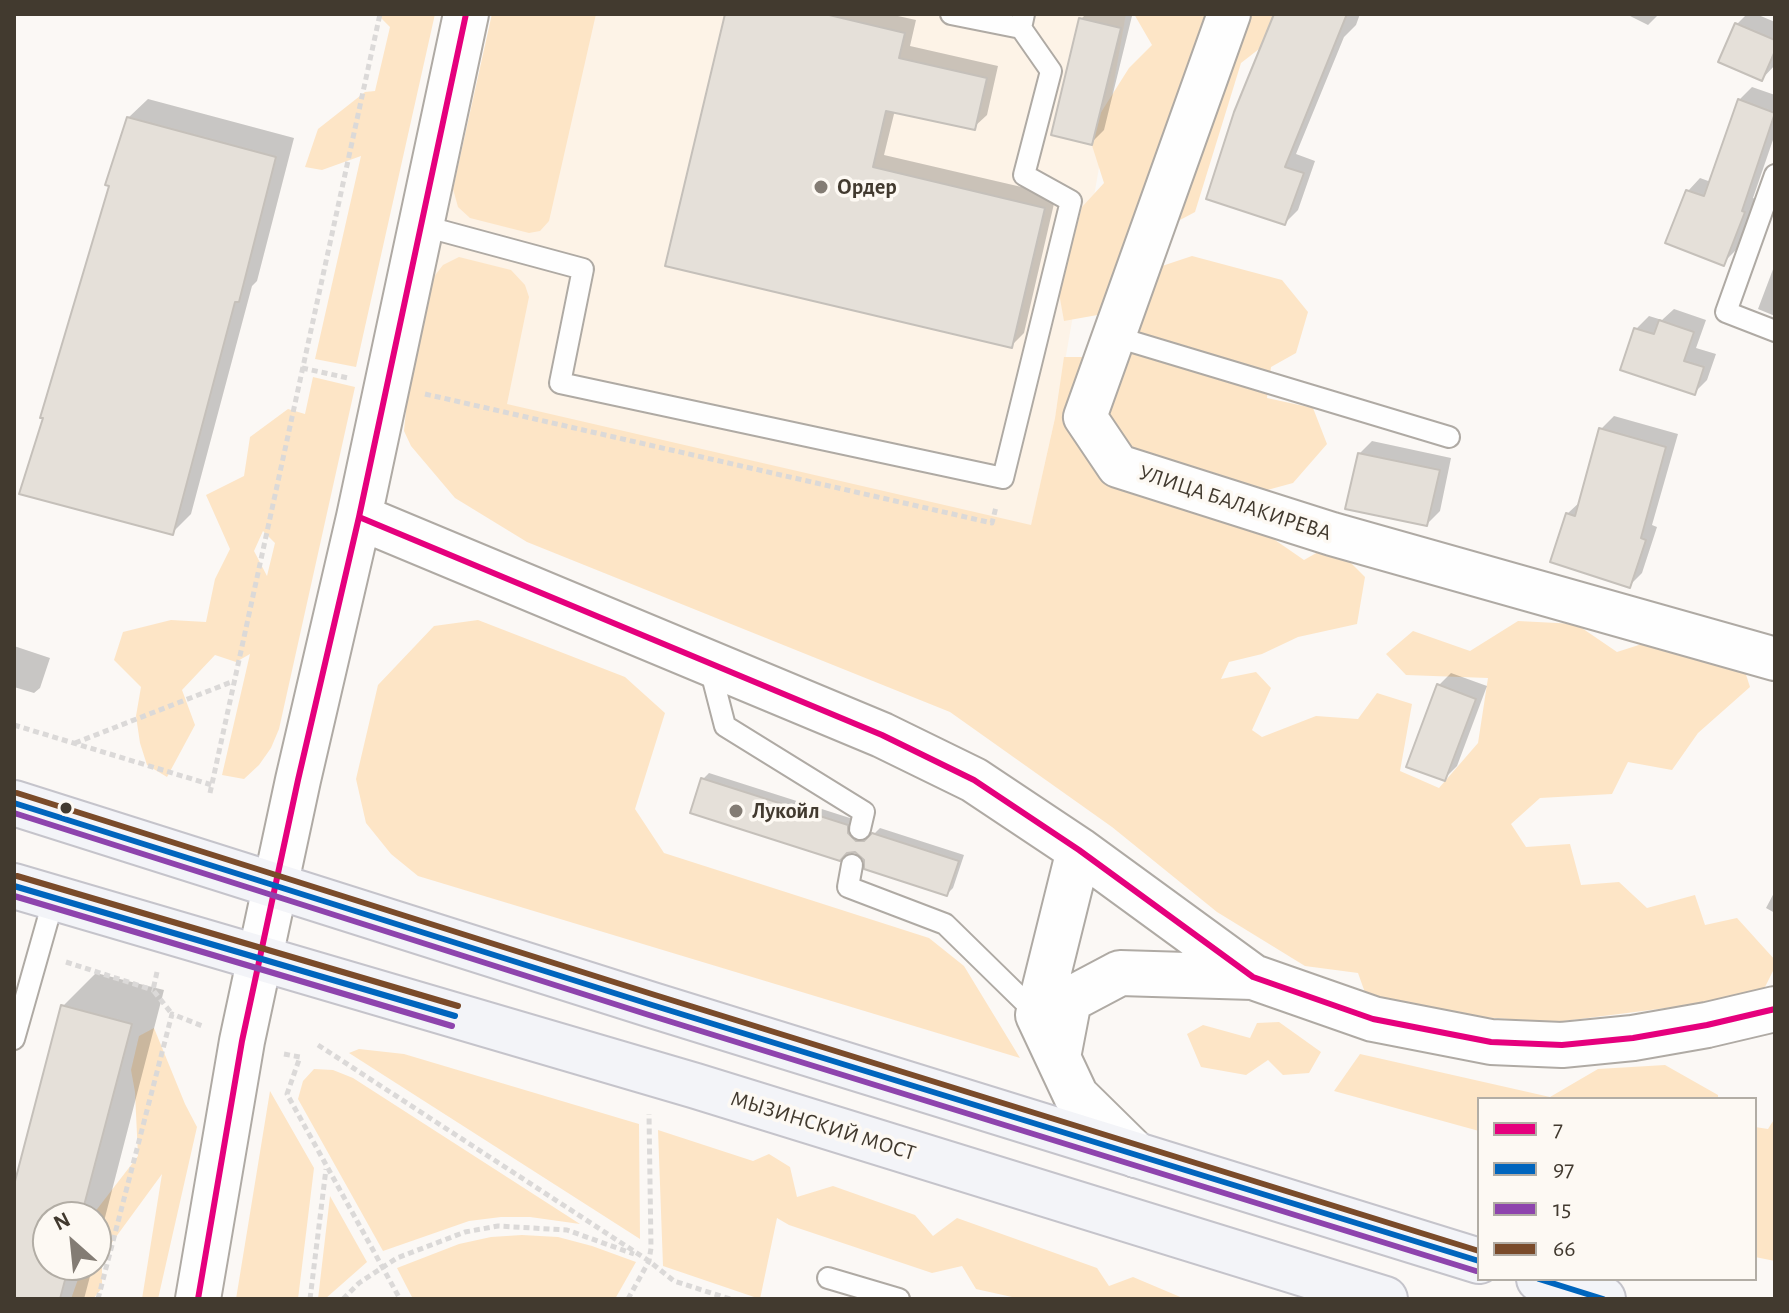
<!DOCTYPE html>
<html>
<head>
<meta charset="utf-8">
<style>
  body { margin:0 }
  #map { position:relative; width:1789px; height:1313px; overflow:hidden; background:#fbf8f5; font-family:"Alegreya Sans",sans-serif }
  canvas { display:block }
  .frame { position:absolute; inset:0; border:16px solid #423a2f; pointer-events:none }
  .legend { position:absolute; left:1477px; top:1097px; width:280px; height:184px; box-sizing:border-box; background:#fdf9f3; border:2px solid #b2ada5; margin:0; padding:10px 14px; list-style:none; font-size:24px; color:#423a2f }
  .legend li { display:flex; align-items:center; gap:16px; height:40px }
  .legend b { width:40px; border:2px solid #b2ada5 }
  .north { position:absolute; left:32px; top:1201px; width:80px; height:80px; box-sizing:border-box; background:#fdf9f3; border:2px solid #b2ada5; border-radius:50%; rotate:333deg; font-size:22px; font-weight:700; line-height:32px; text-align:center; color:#423a2f }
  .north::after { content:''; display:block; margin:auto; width:28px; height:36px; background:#837c74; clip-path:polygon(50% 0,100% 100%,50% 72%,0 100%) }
</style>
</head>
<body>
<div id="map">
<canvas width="1789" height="1313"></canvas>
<div class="frame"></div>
<ul class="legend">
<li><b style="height:10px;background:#e5007d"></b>7</li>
<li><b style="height:10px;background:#0065bd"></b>97</li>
<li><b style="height:10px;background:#8e44ad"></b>15</li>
<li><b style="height:10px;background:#7a4b2a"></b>66</li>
</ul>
<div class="north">N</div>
</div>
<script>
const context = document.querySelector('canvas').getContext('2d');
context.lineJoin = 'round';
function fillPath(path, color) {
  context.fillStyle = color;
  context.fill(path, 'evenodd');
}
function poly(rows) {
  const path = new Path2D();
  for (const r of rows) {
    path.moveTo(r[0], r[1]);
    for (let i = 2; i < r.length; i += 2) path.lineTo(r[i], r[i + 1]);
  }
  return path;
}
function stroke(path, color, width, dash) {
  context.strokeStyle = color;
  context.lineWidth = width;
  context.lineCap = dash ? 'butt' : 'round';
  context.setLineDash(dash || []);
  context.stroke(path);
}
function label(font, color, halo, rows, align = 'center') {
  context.font = font + ' "Alegreya Sans",sans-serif';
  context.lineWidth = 7;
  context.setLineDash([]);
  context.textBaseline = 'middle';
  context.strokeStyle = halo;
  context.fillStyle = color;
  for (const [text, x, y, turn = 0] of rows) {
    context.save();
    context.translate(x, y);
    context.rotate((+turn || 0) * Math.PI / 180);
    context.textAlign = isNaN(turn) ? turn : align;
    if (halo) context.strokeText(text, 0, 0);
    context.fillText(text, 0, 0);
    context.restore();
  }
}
const built = poly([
  [492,14,1126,14,1055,418,1018,585,404,431,408,391]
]);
const green = poly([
  [377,14,435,14,356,367,315,359,361,156,322,170,305,167,318,129,365,92,375,91,390,27],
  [492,14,596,14,549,221,540,231,529,233,470,218,458,207,453,189],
  [1134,14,1277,14,1281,32,1241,63,1195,212,1165,228,1135,212,1103,314,1064,321,1059,293,1082,207,1104,183,1088,133,1129,68,1152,45],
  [1192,256,1282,280,1308,312,1296,353,1271,367,1267,398,1313,408,1327,444,1293,483,1249,495,1246,520,1304,560,1332,544,1365,577,1357,624,1298,637,1262,654,1229,662,1221,679,1256,672,1271,688,1252,730,1262,737,1316,716,1358,719,1377,693,1412,704,1400,771,1439,788,1478,743,1488,678,1406,675,1386,654,1413,631,1470,651,1518,621,1576,624,1617,652,1676,633,1740,656,1750,687,1698,733,1672,770,1628,762,1612,794,1540,798,1511,824,1526,847,1570,844,1581,885,1619,882,1647,908,1695,895,1705,925,1737,918,1775,960,1775,967,1761,995,1710,1014,1674,1007,1556,1022,1419,1013,1368,1001,1358,973,1305,966,1217,912,1112,827,950,712,527,542,455,498,411,446,404,431,408,391,433,278,443,265,459,257,511,270,525,285,529,297,507,404,1031,525,1055,418,1064,357,1121,357,1153,269],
  [313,377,355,387,279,729,271,748,259,765,244,779,222,775,250,654,236,662,215,655,182,690,195,725,167,777,147,765,140,743,136,716,141,687,114,660,123,632,171,620,206,622,215,579,230,549,206,495,244,476,250,437,288,409,305,414],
  [263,531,275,543,267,576,254,551],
  [478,620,625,677,665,713,635,809,664,853,929,938,964,966,1020,1058,418,876,391,854,366,823,356,779,378,685,434,626],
  [1279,1022,1321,1052,1309,1073,1283,1075,1268,1060,1246,1075,1201,1067,1187,1034,1203,1025,1250,1038,1257,1023],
  [154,1028,185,1104,197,1127,158,1299,142,1299,162,1174,102,1256,102,1288,93,1299,71,1299,83,1265,96,1265,96,1217,91,1217,138,1156,135,1092,131,1070,139,1036],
  [359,1049,404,1054,639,1124,640,1239,349,1053],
  [1360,1054,1550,1097,1598,1069,1665,1065,1718,1095,1718,1099,1479,1099,1479,1131,1334,1091],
  [314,1069,333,1070,353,1078,580,1224,530,1217,501,1217,469,1221,383,1251,298,1099,303,1081],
  [270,1091,314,1168,298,1299,236,1299],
  [1775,1118,1775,1261,1755,1257,1755,1127,1768,1129],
  [658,1130,753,1161,769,1154,790,1167,797,1197,833,1186,915,1215,933,1236,957,1218,1097,1268,1109,1286,1133,1277,1185,1299,1021,1299,976,1289,962,1266,932,1273,789,1225,777,1218,760,1299,663,1266],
  [330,1196,367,1262,325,1299,318,1299],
  [522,1235,558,1237,592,1246,636,1262,615,1299,413,1299,397,1268,459,1244,491,1237]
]);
const shadow = poly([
  [727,14,889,14,916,20,910,46,998,66,987,115,974,127,895,110,884,155,1056,195,1024,333,1011,346],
  [1086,14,1132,16,1104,130,1091,143,1081,19],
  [1276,14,1360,14,1356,25,1344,37,1296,154,1315,161,1298,210,1285,223],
  [1626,14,1659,14,1648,25],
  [1747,14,1756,14,1775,22,1775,65,1762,79,1737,24],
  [1752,87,1775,95,1775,134,1753,198,1756,199,1736,250,1723,263,1688,191,1700,178,1711,182,1739,100],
  [148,99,294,138,257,281,252,286,191,514,172,533,111,185,128,118],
  [1775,264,1775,316,1758,309],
  [1674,309,1706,320,1696,348,1716,354,1707,380,1694,393,1636,329,1649,316,1662,320],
  [1614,416,1678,434,1652,525,1657,527,1642,573,1629,586,1567,514,1581,501,1601,429],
  [1372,441,1451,458,1440,511,1427,524,1359,454],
  [14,646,50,658,40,688,34,693,14,687],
  [1451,673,1487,686,1457,766,1444,779,1439,685],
  [709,773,853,819,863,836,872,836,880,828,964,855,953,888,947,894,866,859,856,850,703,779],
  [1775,891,1775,913,1766,908],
  [96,973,164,990,96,1252,96,1217,48,1217,48,1265,93,1265,84,1299,14,1299,14,1192,63,1006]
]);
const building = poly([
  [725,14,825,14,905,33,899,58,987,78,975,130,886,111,873,167,1045,208,1012,348,665,266,725,14],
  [1274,14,1347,14,1285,167,1304,173,1285,225,1206,199,1234,112,1274,14],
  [1079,18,1121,28,1092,145,1051,135,1079,18],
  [1735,23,1775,40,1775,51,1762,81,1718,62,1735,23],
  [1738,99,1775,113,1742,211,1745,212,1724,266,1665,243,1686,190,1704,196,1738,99],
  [127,117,276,157,239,302,235,302,173,535,19,494,43,418,40,418,109,186,105,185,127,117],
  [1659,320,1694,332,1684,361,1704,367,1695,395,1620,370,1634,328,1654,334,1659,320],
  [1599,428,1666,447,1641,538,1646,540,1630,588,1550,562,1566,513,1575,516,1599,428],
  [1358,453,1440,470,1427,526,1345,509,1358,453],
  [1437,684,1476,699,1445,781,1406,767,1437,684],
  [701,778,848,825,848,833,856,841,864,841,872,833,959,861,947,896,864,869,864,860,855,852,847,853,840,861,690,813,701,778],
  [61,1005,132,1024,81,1217,48,1217,48,1265,69,1265,60,1299,14,1299,14,1185,61,1005]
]);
const path = poly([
  [302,368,348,378],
  [425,394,992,523,996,507],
  [14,725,212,785],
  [75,743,234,681],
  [210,793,380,14],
  [66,962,153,990],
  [157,972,153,990,172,1014],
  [318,1045,649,1261,674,1281,730,1299],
  [284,1054,300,1057,287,1094,400,1299],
  [98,1299,172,1014,205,1027],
  [310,1299,326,1169],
  [343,1299,359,1283,397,1258,465,1232,498,1226,567,1230,634,1254],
  [628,1299,649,1261,651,1248,649,1114]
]);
const lane = poly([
  [951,14,1021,28,1024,14],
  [1775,175,1726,312,1775,331],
  [420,225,583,269,560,383,1003,478,1071,201,1024,175,1051,71,1021,28],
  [1113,336,1449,437],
  [709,664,725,726,864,812,860,829],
  [852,865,848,887,945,924,1038,1015],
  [14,1039,54,898],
  [828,1278,899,1299]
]);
const street = poly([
  [1229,14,1085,417,1118,466,1332,534,1775,659]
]);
const secondary = poly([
  [359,517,882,735,974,780,1079,850,1253,977,1373,1019,1491,1042,1562,1045,1633,1038,1707,1025,1775,1009],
  [1079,850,1038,1015,1076,1096,1136,1155],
  [1059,1052,1069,1000,1120,973,1253,977],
  [198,1299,242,1041,298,780,359,517,466,14]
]);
const primary = poly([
  [14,803,652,1005,1479,1261],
  [14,886,696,1086,1385,1299],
  [1539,1279,1603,1299]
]);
const bus1 = poly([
  [359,517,882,735,974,780,1079,850,1253,977,1373,1019,1491,1042,1562,1045,1633,1038,1707,1025,1775,1009],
  [198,1299,242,1041,298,780,359,517,466,14]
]);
const bus2 = poly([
  [14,803,652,1005,1479,1261],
  [14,886,455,1016],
  [1539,1279,1603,1299]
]);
const bus3 = poly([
  [14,813,649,1015,1476,1271],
  [14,896,452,1026]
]);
const bus4 = poly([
  [17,793,655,995,1479,1251],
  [17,876,458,1006]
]);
const markers = [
  [821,187,8,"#837c74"],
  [66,808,7,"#423a2f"],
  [736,811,8,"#837c74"]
];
const poiNames = [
  ["Ордер",837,187],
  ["Лукойл",752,811]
];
const streetNames = [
  ["УЛИЦА БАЛАКИРЕВА",1235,503,18],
  ["МЫЗИНСКИЙ МОСТ",823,1126,17]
];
fillPath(built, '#fdf3e7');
fillPath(green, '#fde5c6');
fillPath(shadow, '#0003');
fillPath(building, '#e5e0d9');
stroke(building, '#c5c0ba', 2);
stroke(lane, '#afaaa4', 24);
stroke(street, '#afaaa4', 46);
stroke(secondary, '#afaaa4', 48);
stroke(primary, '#c5c4cb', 48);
stroke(path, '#dbd9d8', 5, [6, 4]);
stroke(lane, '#fefefe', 20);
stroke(street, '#fefefe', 42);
stroke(secondary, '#fefefe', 44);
stroke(primary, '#f3f4f8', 44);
stroke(bus1, '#e5007d', 6);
stroke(bus2, '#0065bd', 6);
stroke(bus3, '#8e44ad', 6);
stroke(bus4, '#7a4b2a', 6);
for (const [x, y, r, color] of markers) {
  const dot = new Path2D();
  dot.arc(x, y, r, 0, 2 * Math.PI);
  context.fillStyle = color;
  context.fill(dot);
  stroke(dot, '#fdf9f3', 3);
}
label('bold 22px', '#423a2f', '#fdf9f3', poiNames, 'left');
label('22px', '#423a2f', '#fdf9f3', streetNames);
</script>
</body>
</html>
